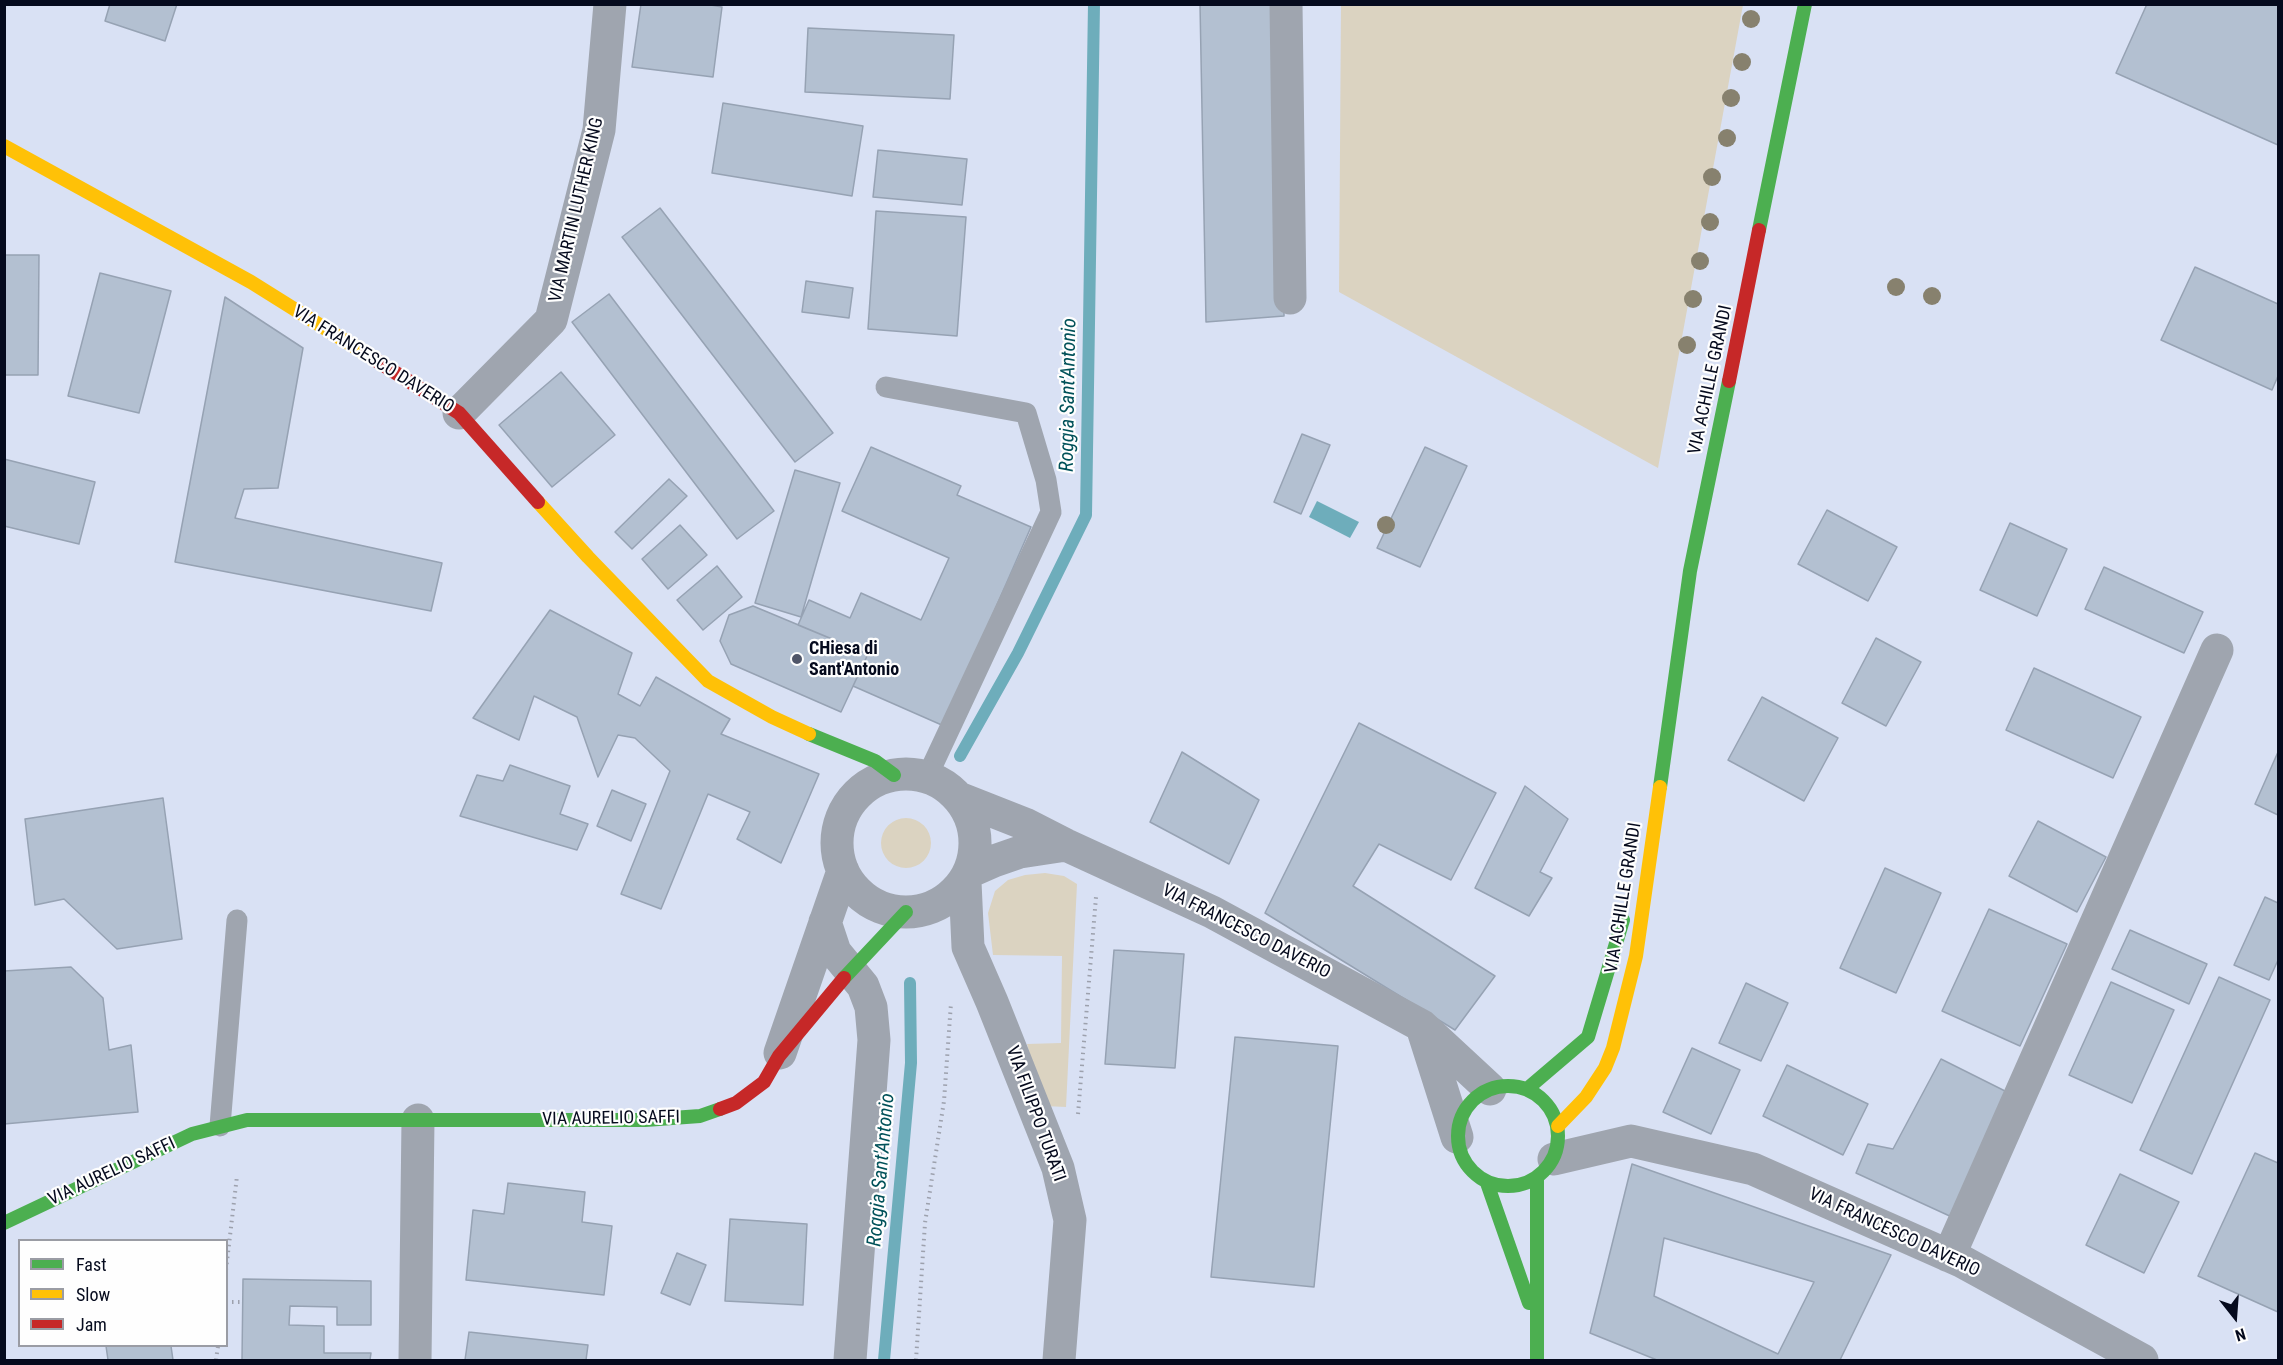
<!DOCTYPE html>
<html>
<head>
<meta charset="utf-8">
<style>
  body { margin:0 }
  #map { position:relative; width:2283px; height:1365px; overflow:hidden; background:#d9e1f4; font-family:"Roboto Condensed",sans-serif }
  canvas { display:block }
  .frame { position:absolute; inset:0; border:6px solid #050a1d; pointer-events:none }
  .legend { position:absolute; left:18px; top:1239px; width:210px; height:108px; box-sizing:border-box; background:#fefefe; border:2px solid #9a9ca4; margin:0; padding:8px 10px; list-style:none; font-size:18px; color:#050a1d }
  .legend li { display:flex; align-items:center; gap:12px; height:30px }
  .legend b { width:30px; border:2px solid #9a9ca4 }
  .north { position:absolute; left:2205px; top:1287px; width:60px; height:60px; -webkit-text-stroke:4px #fefefe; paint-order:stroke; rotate:163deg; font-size:16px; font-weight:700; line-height:24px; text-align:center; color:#050a1d }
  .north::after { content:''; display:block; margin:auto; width:21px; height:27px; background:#050a1d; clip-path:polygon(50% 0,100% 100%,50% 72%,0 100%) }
</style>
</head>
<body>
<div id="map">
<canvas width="2283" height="1365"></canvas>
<div class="frame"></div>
<ul class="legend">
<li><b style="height:8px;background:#4caf50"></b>Fast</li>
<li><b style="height:8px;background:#ffc107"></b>Slow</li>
<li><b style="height:8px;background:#c62828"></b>Jam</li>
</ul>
<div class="north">N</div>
</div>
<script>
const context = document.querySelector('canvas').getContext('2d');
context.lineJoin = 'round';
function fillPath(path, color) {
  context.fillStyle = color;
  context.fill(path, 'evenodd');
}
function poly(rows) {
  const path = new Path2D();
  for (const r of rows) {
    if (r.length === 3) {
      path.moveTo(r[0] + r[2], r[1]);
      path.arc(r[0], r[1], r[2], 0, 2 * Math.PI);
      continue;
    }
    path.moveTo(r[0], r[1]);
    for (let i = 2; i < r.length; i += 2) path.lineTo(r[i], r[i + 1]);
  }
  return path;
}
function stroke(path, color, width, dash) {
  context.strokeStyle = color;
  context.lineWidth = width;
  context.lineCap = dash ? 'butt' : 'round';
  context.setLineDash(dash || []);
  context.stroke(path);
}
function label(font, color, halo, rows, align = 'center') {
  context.font = font + ' "Roboto Condensed",sans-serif';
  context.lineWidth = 4.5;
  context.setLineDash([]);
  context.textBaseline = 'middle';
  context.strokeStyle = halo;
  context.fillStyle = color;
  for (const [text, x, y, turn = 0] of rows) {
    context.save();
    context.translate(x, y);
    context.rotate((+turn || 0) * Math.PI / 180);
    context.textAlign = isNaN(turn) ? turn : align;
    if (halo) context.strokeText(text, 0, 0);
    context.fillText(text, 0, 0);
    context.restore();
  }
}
const green = poly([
  [1341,5,1743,5,1658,468,1339,292],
  [906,843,25],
  [1045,873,1064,876,1077,884,1066,1107,1044,1106,1027,1044,1061,1043,1062,956,993,955,988,913,995,891,1008,880,1025,875]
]);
const water = poly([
  [1317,501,1359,522,1350,538,1309,517]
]);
const stream = poly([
  [960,756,1018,653,1086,515,1094,4],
  [884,1360,911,1063,910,983]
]);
const building = poly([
  [110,4,177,4,165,41,105,21,110,4],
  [641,4,705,4,722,7,713,77,632,67,641,4],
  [1200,4,1282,4,1284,316,1206,322,1200,4],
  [2147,4,2278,4,2278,145,2116,73,2147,4],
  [808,28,954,35,950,99,805,92,808,28],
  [723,103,863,126,852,196,712,173,723,103],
  [878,150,967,159,962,205,873,197,878,150],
  [660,208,833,433,795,462,622,237,660,208],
  [876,211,966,217,957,336,868,329,876,211],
  [4,255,39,255,38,375,4,375,4,255],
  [2195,267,2278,304,2278,376,2272,390,2161,340,2195,267],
  [100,273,171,291,139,413,68,396,100,273],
  [806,281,853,288,849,318,802,312,806,281],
  [609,294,774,511,737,539,572,322,609,294],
  [225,297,303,348,278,488,244,489,235,518,442,563,431,611,175,562,225,297],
  [561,372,615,435,552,487,499,425,561,372],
  [1302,434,1330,445,1301,514,1274,502,1302,434],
  [871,447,961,486,957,495,1031,527,944,726,853,686,868,654,798,625,809,600,850,618,861,593,921,620,949,558,842,511,871,447],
  [1425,447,1467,466,1420,567,1377,548,1425,447],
  [4,459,95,482,79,544,4,526,4,459],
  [795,470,840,483,801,617,755,603,795,470],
  [669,479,687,496,632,549,615,532,669,479],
  [1827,510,1897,547,1868,601,1798,564,1827,510],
  [2010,523,2067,549,2037,616,1980,590,2010,523],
  [680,525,707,555,668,589,642,559,680,525],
  [717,566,742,597,703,630,677,600,717,566],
  [2104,567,2203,612,2184,653,2085,609,2104,567],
  [753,606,868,654,841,712,731,664,720,641,729,615,753,606],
  [550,610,632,653,618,694,640,706,656,677,730,719,721,734,819,774,781,863,737,839,750,812,708,794,661,909,621,894,670,771,635,738,618,735,598,777,577,717,534,696,519,740,473,718,550,610],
  [1876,638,1921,662,1886,726,1842,703,1876,638],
  [2034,668,2141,717,2113,778,2006,730,2034,668],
  [1762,697,1838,738,1804,801,1728,760,1762,697],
  [1359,723,1496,793,1451,880,1379,844,1353,886,1495,976,1455,1030,1265,913,1359,723],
  [1182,752,1259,800,1229,864,1150,822,1182,752],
  [2278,752,2278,815,2255,804,2278,752],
  [510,765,570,786,560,814,588,824,577,850,460,816,477,775,503,781,510,765],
  [1525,786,1568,819,1540,872,1552,878,1529,916,1475,888,1525,786],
  [612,790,646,804,631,841,597,826,612,790],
  [163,798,182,939,117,949,64,899,35,905,25,819,163,798],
  [2038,821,2106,857,2077,912,2009,876,2038,821],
  [1885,868,1941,893,1896,993,1840,968,1885,868],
  [2265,897,2278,903,2278,960,2269,980,2234,965,2265,897],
  [1989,909,2067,944,2020,1046,1942,1011,1989,909],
  [2130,930,2207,964,2189,1004,2112,969,2130,930],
  [1114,950,1184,954,1175,1068,1105,1064,1114,950],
  [71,967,103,998,109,1050,131,1045,138,1112,4,1124,4,971,71,967],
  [2219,977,2270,1000,2192,1174,2140,1150,2219,977],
  [2111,982,2174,1010,2132,1103,2069,1075,2111,982],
  [1746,983,1788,1003,1761,1061,1719,1043,1746,983],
  [1235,1037,1338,1046,1314,1287,1211,1277,1235,1037],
  [1692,1048,1740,1070,1711,1134,1663,1112,1692,1048],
  [1941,1059,2011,1094,1954,1218,1856,1173,1868,1144,1893,1149,1941,1059],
  [1787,1065,1868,1104,1843,1155,1763,1116,1787,1065],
  [2255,1153,2278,1163,2278,1312,2198,1276,2255,1153],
  [1632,1164,1891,1255,1840,1360,1657,1360,1590,1333,1632,1164],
  [1664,1238,1814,1282,1778,1354,1654,1296,1664,1238],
  [2120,1174,2179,1202,2144,1273,2086,1245,2120,1174],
  [508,1183,585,1192,582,1222,612,1226,604,1295,466,1280,473,1210,504,1214,508,1183],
  [730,1219,807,1224,803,1305,725,1301,730,1219],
  [677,1253,706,1265,690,1305,661,1293,677,1253],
  [243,1279,371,1281,371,1325,337,1325,337,1307,290,1306,289,1325,324,1326,324,1353,371,1353,370,1360,242,1360,243,1279],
  [469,1332,588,1345,586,1360,465,1360,469,1332],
  [106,1346,171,1346,173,1360,108,1360,106,1346]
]);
const path = poly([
  [1078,1114,1096,897],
  [226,1270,237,1176],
  [226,1302,243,1302],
  [216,1360,218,1346],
  [916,1360,925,1223,944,1101,951,1003]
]);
const lane = poly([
  [886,387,1026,413,1046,480,1051,512,927,777],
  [220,1126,237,920]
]);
const street = poly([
  [1286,4,1290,298],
  [459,413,551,320,599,130,610,4],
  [906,843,69],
  [959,798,1025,824,1066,845,1212,912,1422,1026,1490,1089],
  [969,872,994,861,1020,852,1066,845],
  [965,882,968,947,992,1002,1058,1168,1070,1220,1059,1360],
  [825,922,835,952,863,986,871,1007,874,1040,850,1360],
  [1422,1027,1457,1137],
  [780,1053,843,871],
  [1554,1159,1631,1141,1753,1169,1963,1262,2142,1360],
  [1949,1256,2217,650],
  [415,1360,418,1120]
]);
const fast = poly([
  [1759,230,1805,4],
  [809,734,875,761,894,775],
  [1660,787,1690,571,1729,381],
  [844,978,906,912],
  [1508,1136,50],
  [1527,1089,1588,1037,1623,920],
  [1537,1179,1537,1360],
  [1487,1183,1529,1303],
  [4,1223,192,1134,247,1120,645,1120,700,1116,720,1109]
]);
const slow = poly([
  [4,146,251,282,366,354],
  [538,502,588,557,708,681,772,717,809,734],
  [1558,1126,1586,1097,1605,1068,1613,1048,1636,956,1660,787]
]);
const jam = poly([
  [366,354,459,413,538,502],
  [1729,381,1759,230],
  [720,1109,736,1103,764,1082,779,1056,844,978]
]);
const trees = [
  [1751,19],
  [1742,62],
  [1731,98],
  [1727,138],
  [1712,177],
  [1710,222],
  [1700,261],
  [1896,287],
  [1932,296],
  [1693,299],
  [1687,345],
  [1386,525]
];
const markers = [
  [797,659,6,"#4f5568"]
];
const streetNames = [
  ["VIA MARTIN LUTHER KING",577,210,-77],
  ["VIA FRANCESCO DAVERIO",373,360,32],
  ["VIA ACHILLE GRANDI",1711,380,-78],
  ["VIA ACHILLE GRANDI",1624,898,-81],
  ["VIA FRANCESCO DAVERIO",1246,932,27],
  ["VIA FILIPPO TURATI",1035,1114,70],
  ["VIA AURELIO SAFFI",611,1119,-1],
  ["VIA AURELIO SAFFI",112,1172,-25],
  ["VIA FRANCESCO DAVERIO",1894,1233,25]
];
const poiNames = [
  ["CHiesa di",809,649],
  ["Sant'Antonio",809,670]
];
const waterNames = [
  ["Roggia Sant'Antonio",1069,395,-89],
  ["Roggia Sant'Antonio",882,1170,-85]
];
fillPath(green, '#dbd3c1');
fillPath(water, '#6eadbb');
stroke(stream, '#6eadbb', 12);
fillPath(building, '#b3c0d1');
stroke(building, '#96a2b3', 1.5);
stroke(path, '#9da1ad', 4, [1.5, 4.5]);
stroke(lane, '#9fa5af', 21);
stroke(street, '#9fa5af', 33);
stroke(fast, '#4caf50', 14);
stroke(slow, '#ffc107', 14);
stroke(jam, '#c62828', 14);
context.fillStyle = '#87816e';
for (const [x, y] of trees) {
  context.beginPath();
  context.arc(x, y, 9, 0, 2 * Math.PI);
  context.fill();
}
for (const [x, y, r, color] of markers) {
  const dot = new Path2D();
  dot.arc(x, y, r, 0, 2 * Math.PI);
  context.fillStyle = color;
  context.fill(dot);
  stroke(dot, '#fefefe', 2);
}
label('18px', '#050a1d', '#fefefe', streetNames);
label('bold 18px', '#050a1d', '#fefefe', poiNames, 'left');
label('italic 20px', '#005159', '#fefefe', waterNames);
</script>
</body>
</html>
